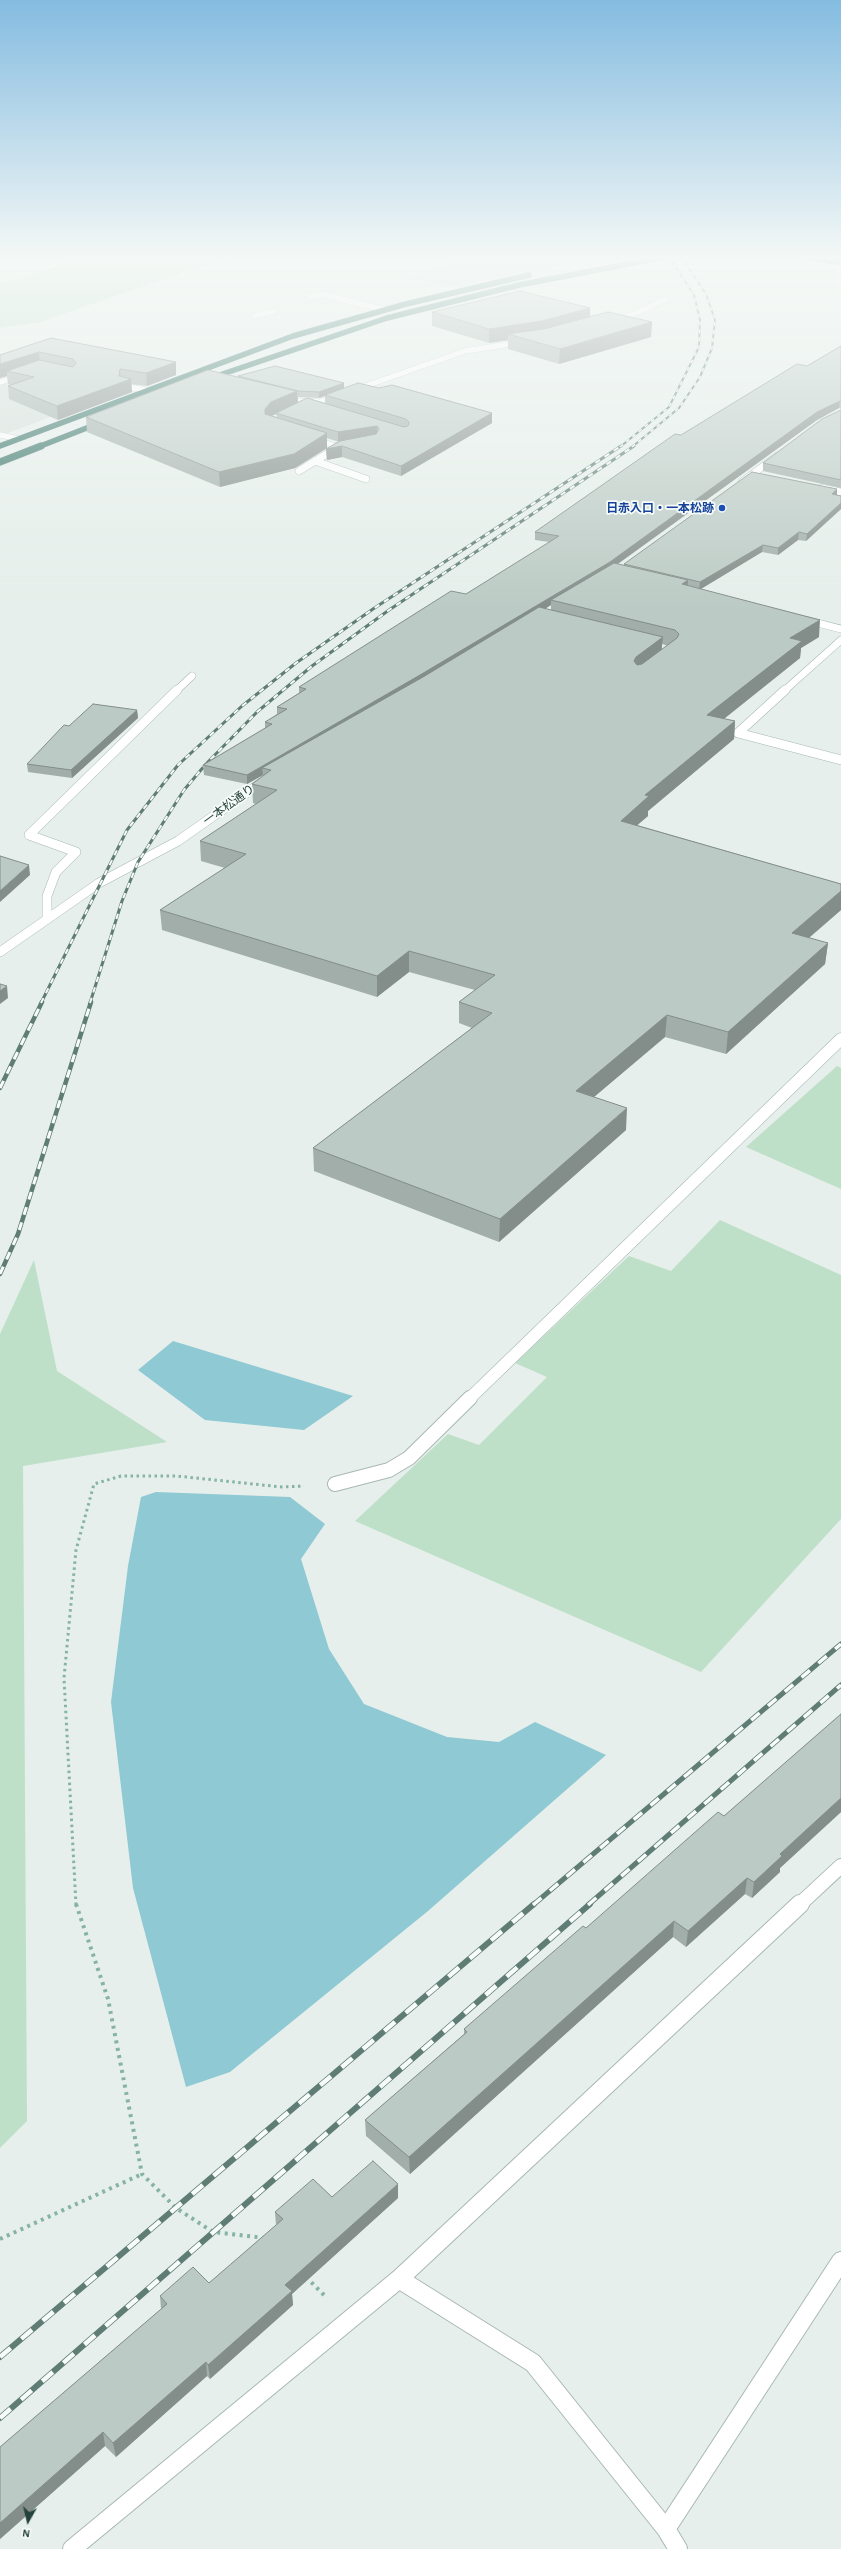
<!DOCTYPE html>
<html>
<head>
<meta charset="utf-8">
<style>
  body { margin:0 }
  #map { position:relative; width:841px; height:2549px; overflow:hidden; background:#e6efeb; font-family:"Alegreya Sans",sans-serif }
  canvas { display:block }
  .north { position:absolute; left:8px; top:2501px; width:40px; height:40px; -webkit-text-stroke:3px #f7fbf9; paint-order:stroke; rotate:188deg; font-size:11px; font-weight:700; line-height:16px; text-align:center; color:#24423a }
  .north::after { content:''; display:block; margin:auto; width:14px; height:18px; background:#24423a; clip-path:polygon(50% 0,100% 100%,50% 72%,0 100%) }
</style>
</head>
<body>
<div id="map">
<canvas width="841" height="2549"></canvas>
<div class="north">N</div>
</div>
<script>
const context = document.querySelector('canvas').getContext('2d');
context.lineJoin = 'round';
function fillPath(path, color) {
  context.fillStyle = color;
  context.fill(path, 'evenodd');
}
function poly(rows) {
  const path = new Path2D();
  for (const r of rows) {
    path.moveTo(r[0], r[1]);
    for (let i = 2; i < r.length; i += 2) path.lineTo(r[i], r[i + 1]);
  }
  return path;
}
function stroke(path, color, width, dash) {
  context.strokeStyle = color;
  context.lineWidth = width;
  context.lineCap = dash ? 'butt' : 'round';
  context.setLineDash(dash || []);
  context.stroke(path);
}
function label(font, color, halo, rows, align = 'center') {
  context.font = font + ' "Alegreya Sans","Noto Sans JP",sans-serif';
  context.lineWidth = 3.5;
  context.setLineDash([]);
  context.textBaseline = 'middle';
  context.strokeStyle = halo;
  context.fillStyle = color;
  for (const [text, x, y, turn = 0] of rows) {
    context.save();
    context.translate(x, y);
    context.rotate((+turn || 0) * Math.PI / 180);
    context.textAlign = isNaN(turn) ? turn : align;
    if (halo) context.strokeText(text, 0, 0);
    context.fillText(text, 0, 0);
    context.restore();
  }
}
const built = poly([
  [474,255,553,255,585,258,586,260,451,286,407,277],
  [0,366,170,372,0,436]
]);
const green = poly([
  [93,255,234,255,40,322,0,328,0,284],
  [837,1066,841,1068,841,1189,746,1147],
  [720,1220,841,1275,841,1519,701,1672,355,1521,448,1434,479,1445,547,1377,515,1363,629,1256,671,1271],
  [34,1260,57,1371,167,1442,23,1466,27,2121,0,2148,0,1334]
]);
const water = poly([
  [173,1341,353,1396,304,1430,205,1420,138,1370],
  [156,1492,290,1497,325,1524,301,1559,329,1649,364,1704,447,1737,499,1742,535,1722,606,1755,428,1911,230,2072,186,2087,133,1888,111,1702,128,1566,141,1497]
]);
const pathFar1 = poly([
  [76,1905,64,1678,76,1550,94,1484,121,1476,177,1476,282,1487,304,1486]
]);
const path = poly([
  [76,1904,108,1999,142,2174,176,2208,213,2232,265,2238],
  [0,2239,142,2174],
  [306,2277,325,2296]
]);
const minorFar5 = poly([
  [568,255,608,260],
  [310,297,321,294,385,310],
  [254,316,274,311],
  [611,320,632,315,666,299],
  [1,382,22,375],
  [123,386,145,390],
  [282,397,298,401,320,402,465,351,523,342],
  [0,435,18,439],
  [311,438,338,447]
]);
const minorFar4 = poly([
  [315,461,366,479],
  [299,471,338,447,335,446],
  [742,482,777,456],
  [822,488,841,492],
  [806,620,841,629],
  [176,691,192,676],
  [784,691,841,640]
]);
const minorFar3 = poly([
  [785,690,738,733,841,760],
  [47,919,47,896,56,872,76,852,29,835,177,690],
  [0,952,99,883,178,841,265,780]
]);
const minorFar2 = poly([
  [469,1399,841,1039]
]);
const minorFar1 = poly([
  [335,1484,389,1470,409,1458,470,1398],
  [799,1905,841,1866]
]);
const minor = poly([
  [399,2279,533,2363,666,2529,678,2549],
  [666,2529,841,2261],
  [72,2549,399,2279,800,1904]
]);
const highwayFar1 = poly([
  [802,255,841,263],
  [208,379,387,318,519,285,654,259],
  [0,446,293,336,406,304,529,275],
  [38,447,102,422]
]);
const highway = poly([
  [0,462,41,446]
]);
const railFar4 = poly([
  [620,447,669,407,699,347,700,320,694,295,668,255],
  [632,447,679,408,700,377,712,348,715,320,706,294,680,255]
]);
const railFar3 = poly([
  [41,1003,127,830,178,765,242,706,296,663,373,609,621,446],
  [90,1003,122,901,138,862,184,790,206,764,257,712,312,666,389,610,634,446]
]);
const railFar2 = poly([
  [0,1088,42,1002],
  [0,1274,18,1234,91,1002]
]);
const railFar1 = poly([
  [533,1905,841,1644],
  [588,1905,841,1685]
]);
const rail = poly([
  [0,2357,534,1904],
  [0,2418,590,1904]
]);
const highwayBridge = poly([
  [654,259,674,255]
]);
const wall = poly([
  [432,312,590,317,652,322,651,337,559,364,508,349,508,340,489,343,432,326],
  [51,338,176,362,176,375,147,386,131,384,132,392,58,420,9,399,8,386,11,385,8,384,7,376,0,355],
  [841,346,841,409,839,408,817,420,618,564,624,565,624,564,837,489,837,495,841,496,841,509,806,541,798,540,778,555,762,552,701,589,819,637,801,648,800,658,724,719,735,721,734,739,648,811,648,816,637,825,841,884,841,910,809,938,828,943,825,964,726,1054,665,1037,594,1097,626,1130,499,1242,314,1171,313,1148,472,1028,459,1023,459,1002,475,990,409,972,377,997,162,930,160,910,225,868,201,861,200,841,256,804,253,803,252,784,263,776,263,775,247,784,204,775,203,765,265,728,265,722,277,714,277,707,299,693,299,687,466,594,549,542,535,540,535,532,681,435,807,366],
  [551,605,551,610,545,609],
  [662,644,668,646,662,650],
  [238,376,344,388,379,388,492,413,492,423,401,476,342,457,327,460,326,449,339,442,327,438,327,448,295,468,220,487,87,432,86,417,238,377],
  [325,396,325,404,298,403,298,397,319,398],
  [276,414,277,417,272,416],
  [841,410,841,488,763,471,763,463],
  [137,710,138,718,72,778,28,772,27,764,69,726],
  [841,1714,841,1812,780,1868,780,1872,752,1898,745,1894,686,1947,673,1937,410,2174,366,2136,365,2120,464,2034,464,2029,586,1928,724,1816],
  [332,2197,398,2198,292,2294,293,2305,210,2379,207,2376,116,2457,105,2446,0,2539,0,2447,161,2309,160,2296,209,2283,276,2225,275,2212]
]);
const shadedWall = poly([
  [590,308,590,322,508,334,508,340,489,343,489,329],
  [652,322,651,337,559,364,560,349],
  [39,352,40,365,7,371,7,376,0,378,0,364],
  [176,362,176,375,147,386,146,373],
  [120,369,121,382,131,379,132,392,58,420,57,406,119,376],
  [344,383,344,389,325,395,325,396,319,398,319,392],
  [297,391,298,405,276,413,276,414,271,416,265,423,265,409,271,402],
  [840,401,839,408,817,420,609,570,551,600,551,605,420,684,262,768,263,775,247,784,247,775,817,412],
  [492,413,492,423,401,476,401,466],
  [377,426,377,436,338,442,338,432],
  [327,433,327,448,295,468,220,487,219,472],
  [342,446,342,457,327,460,326,449],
  [837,489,837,496,832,494],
  [841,503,841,509,806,541,807,534],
  [799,532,798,540,778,555,778,548],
  [763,545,762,552,699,590,700,582],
  [688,580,687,597,682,584],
  [820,620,819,637,801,648,800,658,706,733,707,715,790,638],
  [663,637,661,654,633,679,634,661,636,657],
  [137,710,138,718,72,778,71,770],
  [735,721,734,739,648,811,648,816,620,840,621,821,645,795],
  [29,865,30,875,0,902,0,891],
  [841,891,841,910,790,954,792,933],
  [828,943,825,964,726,1054,728,1032],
  [409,951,409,972,377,997,377,976],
  [7,986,8,998,0,1004,0,991],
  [667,1015,665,1037,575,1113,576,1091],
  [627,1108,626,1130,499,1242,500,1219],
  [841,1798,841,1812,780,1868,780,1872,752,1898,754,1882,780,1854],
  [747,1878,745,1894,686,1947,688,1931],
  [674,1921,673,1937,410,2174,409,2157],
  [398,2184,398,2198,292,2294,293,2305,210,2379,208,2365,285,2285],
  [206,2362,207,2376,116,2457,113,2443],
  [103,2432,105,2446,0,2539,0,2523]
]);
const building = poly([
  [520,291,590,308,542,321,489,329,432,312,520,291],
  [608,312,652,322,560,349,508,334,544,329,608,312],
  [51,338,176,362,146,373,120,369,119,376,131,379,57,406,8,386,34,377,7,371,39,360,73,367,76,363,73,359,39,352,0,364,0,355,51,338],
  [841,346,841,401,840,401,817,412,610,562,420,675,247,775,203,765,272,724,265,722,287,709,277,707,306,689,299,687,451,591,466,594,559,536,535,532,675,434,681,435,797,364,807,366,841,346],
  [275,366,344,383,319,392,298,391,238,376,275,366],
  [208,370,297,391,271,402,265,409,265,414,327,433,294,454,219,472,86,417,208,370],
  [358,383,379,388,392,385,492,413,401,466,342,446,326,449,340,441,376,434,379,429,377,426,338,432,276,413,307,398,404,427,408,426,409,422,406,419,325,395,358,383],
  [841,410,841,480,763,463,822,419,841,410],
  [752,472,837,489,832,494,841,496,841,503,807,534,799,532,778,548,763,545,700,582,624,564,752,472],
  [614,563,688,580,682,584,820,620,790,638,802,641,707,715,735,721,645,795,649,796,621,821,841,884,841,891,792,933,828,943,728,1032,667,1015,576,1091,627,1108,500,1219,313,1148,492,1013,459,1002,495,975,409,951,377,976,160,910,246,854,200,841,277,790,252,784,271,770,262,768,423,677,539,607,663,637,636,657,634,661,637,665,642,664,677,638,679,634,675,630,551,600,614,563],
  [93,704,137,710,71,770,27,764,64,725,69,726,93,704],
  [0,856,29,865,0,891,0,856],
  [0,984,7,986,0,991,0,984],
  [841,1714,841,1798,780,1854,782,1856,754,1882,747,1878,688,1931,674,1921,409,2157,365,2120,467,2032,464,2029,583,1926,586,1928,718,1812,724,1816,841,1714],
  [373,2161,398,2184,285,2285,292,2291,208,2365,206,2362,113,2443,103,2432,0,2523,0,2447,167,2304,160,2296,193,2267,209,2283,283,2219,275,2212,313,2179,332,2197,373,2161]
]);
const markers = [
  [722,508,4,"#1a4fb4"]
];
const farTransitnames = [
  ["日赤入口・一本松跡",714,508]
];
const farStreetnames = [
  ["一本松通り",229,805,-36]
];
fillPath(built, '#d4dfda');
fillPath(green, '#bfe0c8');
fillPath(water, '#8ec9d4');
stroke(minorFar5, '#a8b8b2', 6);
stroke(minorFar4, '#a8b8b2', 8);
stroke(minorFar3, '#a8b8b2', 10);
stroke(minorFar2, '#a8b8b2', 13);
stroke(minorFar1, '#a8b8b2', 16);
stroke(minor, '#a8b8b2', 20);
stroke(highwayFar1, '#c2cac8', 6);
stroke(highway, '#c2cac8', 8);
stroke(pathFar1, '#86b3a5', 3, [2.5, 3.5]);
stroke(path, '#86b3a5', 4, [3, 4.5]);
stroke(minorFar5, '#fff', 5.5);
stroke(minorFar4, '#fff', 7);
stroke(minorFar3, '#fff', 9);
stroke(minorFar2, '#fff', 12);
stroke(minorFar1, '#fff', 14);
stroke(minor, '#fff', 18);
stroke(highwayFar1, '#2f6f62', 5.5);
stroke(highway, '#2f6f62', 7);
stroke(railFar4, '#5f7d75', 2);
stroke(railFar3, '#5f7d75', 3);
stroke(railFar2, '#5f7d75', 4.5);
stroke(railFar1, '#5f7d75', 5);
stroke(rail, '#5f7d75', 6);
stroke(railFar4, '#f7fbf9', 1.5, [4]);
stroke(railFar3, '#f7fbf9', 2, [5.5]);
stroke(railFar2, '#f7fbf9', 3, [8]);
stroke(railFar1, '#f7fbf9', 3.5, [11]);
stroke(rail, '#f7fbf9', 4.5, [14]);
stroke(highwayBridge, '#c2cac8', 6, []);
stroke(highwayBridge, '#2f6f62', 5.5);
fillPath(wall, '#a1aea9');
fillPath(shadedWall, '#838d89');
fillPath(building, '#bbcac4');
stroke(building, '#838d89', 1);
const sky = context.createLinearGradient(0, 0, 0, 612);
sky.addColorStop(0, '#84bce0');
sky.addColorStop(0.42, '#f4f8f6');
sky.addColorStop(1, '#f4f8f600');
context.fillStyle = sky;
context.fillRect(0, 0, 841, 612);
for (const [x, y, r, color] of markers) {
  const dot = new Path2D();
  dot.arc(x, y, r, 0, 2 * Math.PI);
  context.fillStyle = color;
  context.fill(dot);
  stroke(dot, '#f7fbf9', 1.5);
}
label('bold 12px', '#164399', '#f7fbf9', farTransitnames, 'right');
label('12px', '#24423a', '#f7fbf9', farStreetnames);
</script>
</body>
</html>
